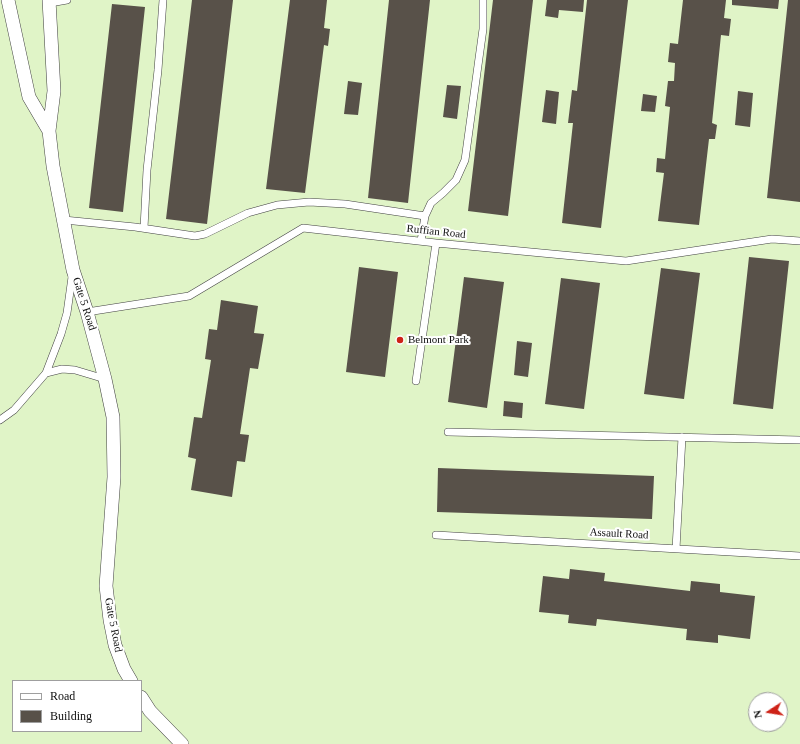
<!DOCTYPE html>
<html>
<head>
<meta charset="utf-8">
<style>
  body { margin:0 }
  #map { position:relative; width:800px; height:744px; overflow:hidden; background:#fffeef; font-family:Georgia,serif }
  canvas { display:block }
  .legend { position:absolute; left:12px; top:680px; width:130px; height:52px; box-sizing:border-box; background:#fff; border:1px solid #9f9f9f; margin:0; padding:5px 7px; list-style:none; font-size:12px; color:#0e0e0e }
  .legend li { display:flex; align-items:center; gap:8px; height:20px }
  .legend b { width:20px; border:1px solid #9f9f9f }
  .north { position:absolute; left:748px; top:692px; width:40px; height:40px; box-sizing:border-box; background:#fff; border:1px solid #9f9f9f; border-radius:50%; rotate:258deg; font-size:11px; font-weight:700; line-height:16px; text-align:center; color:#0e0e0e }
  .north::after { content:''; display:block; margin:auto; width:14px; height:18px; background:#ce2217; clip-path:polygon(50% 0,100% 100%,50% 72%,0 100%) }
</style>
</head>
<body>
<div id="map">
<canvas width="800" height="744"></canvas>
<ul class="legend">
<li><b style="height:5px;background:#fff"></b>Road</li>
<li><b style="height:11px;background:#585149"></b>Building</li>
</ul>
<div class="north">N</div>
</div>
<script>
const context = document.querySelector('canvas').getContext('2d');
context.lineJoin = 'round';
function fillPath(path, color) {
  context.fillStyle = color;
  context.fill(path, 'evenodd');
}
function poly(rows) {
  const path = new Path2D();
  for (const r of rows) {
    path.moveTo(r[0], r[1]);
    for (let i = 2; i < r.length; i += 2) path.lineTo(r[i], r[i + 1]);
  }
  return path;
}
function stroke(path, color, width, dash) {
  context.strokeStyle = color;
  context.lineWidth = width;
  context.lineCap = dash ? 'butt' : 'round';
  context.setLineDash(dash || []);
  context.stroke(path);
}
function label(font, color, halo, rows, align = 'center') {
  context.font = font + ' Georgia,serif';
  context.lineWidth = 4;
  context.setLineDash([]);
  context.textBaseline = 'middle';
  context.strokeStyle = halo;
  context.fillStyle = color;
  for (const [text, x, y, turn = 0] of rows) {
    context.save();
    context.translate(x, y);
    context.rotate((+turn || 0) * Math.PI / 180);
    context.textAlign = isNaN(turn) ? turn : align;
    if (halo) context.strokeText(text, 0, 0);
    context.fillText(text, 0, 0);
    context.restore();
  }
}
const pitch = poly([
  [0,0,800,0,800,744,0,744],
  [13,681,141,681,141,731,13,731],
  [756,700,780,700,780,724,756,724]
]);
const building = poly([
  [192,0,233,0,207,224,166,219],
  [290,0,327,0,324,28,330,29,328,46,324,45,305,193,266,189],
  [389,0,430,0,408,203,368,198],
  [493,0,533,0,508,216,468,211],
  [547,0,584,0,583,12,559,10,558,18,545,16],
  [587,0,628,0,601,228,562,223,573,123,568,123,572,90,577,91],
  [683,0,726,0,724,18,731,19,729,36,721,35,712,123,717,125,715,139,709,139,699,225,658,221,664,173,656,172,657,158,665,159,670,107,665,106,668,81,674,81,675,63,668,62,670,43,678,44],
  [732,0,779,0,778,9,732,5],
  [788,0,800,0,800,202,767,198],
  [112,4,145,7,123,212,89,208],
  [348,81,362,83,358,115,344,114],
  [447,85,461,86,457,119,443,117],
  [546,90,559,92,556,124,542,122],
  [738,91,753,93,750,127,735,125],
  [643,94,657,96,655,112,641,111],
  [749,257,789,261,773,409,733,404],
  [359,267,398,272,385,377,346,372],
  [661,268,700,273,684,399,644,394],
  [464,277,504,282,487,408,448,402],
  [561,278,600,283,584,409,545,404],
  [221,300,258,306,254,333,264,334,258,369,250,368,240,434,249,435,245,462,237,461,232,497,191,490,196,459,188,457,194,417,202,418,211,360,205,359,209,329,217,330],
  [517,341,532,343,528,377,514,375],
  [504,401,523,403,522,418,503,416],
  [438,468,654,476,652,519,437,512],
  [570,569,605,573,604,581,690,591,691,581,720,584,720,592,755,596,750,639,718,635,718,643,686,640,687,629,597,619,596,626,568,623,569,615,539,612,543,576,569,579]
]);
const service = poly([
  [50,3,67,0],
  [64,220,135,227,195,236,205,234,248,213,277,205,309,202,345,204,425,216],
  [144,228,147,170,158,70,163,0],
  [421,241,425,216,431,203,443,193,456,180,465,160,483,29,483,0],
  [87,312,189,296,303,228,436,243,626,261,772,239,800,241],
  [46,373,61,334,67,313,72,277],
  [416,381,436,243],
  [0,420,14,410,46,373,62,369,75,370,105,379],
  [448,432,800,440],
  [436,535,800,556],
  [676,549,682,437]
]);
const minor = poly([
  [8,0,29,97,49,131],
  [49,0,54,91,49,131,53,166,73,270,87,312,105,379,113,417,114,477,106,586,110,620,115,645,124,669,131,681],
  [141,697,150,711,182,744]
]);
const markers = [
  [400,340,4,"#ce2217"]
];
const streetNames = [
  ["Ruffian Road",436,232,6],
  ["Gate 5 Road",84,304,72],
  ["Assault Road",619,534,3],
  ["Gate 5 Road",113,625,79]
];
const poiNames = [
  ["Belmont Park",408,340]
];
fillPath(pitch, '#e0f4c7');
fillPath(building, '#585149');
stroke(service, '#414141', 8);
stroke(minor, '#414141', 14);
stroke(service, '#fff', 7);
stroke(minor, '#fff', 13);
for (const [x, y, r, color] of markers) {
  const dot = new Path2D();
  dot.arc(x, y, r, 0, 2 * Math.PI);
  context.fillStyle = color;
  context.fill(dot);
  stroke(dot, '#fff', 1.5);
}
label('11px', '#0e0e0e', '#fff', streetNames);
label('11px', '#0e0e0e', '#fff', poiNames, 'left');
</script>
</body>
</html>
